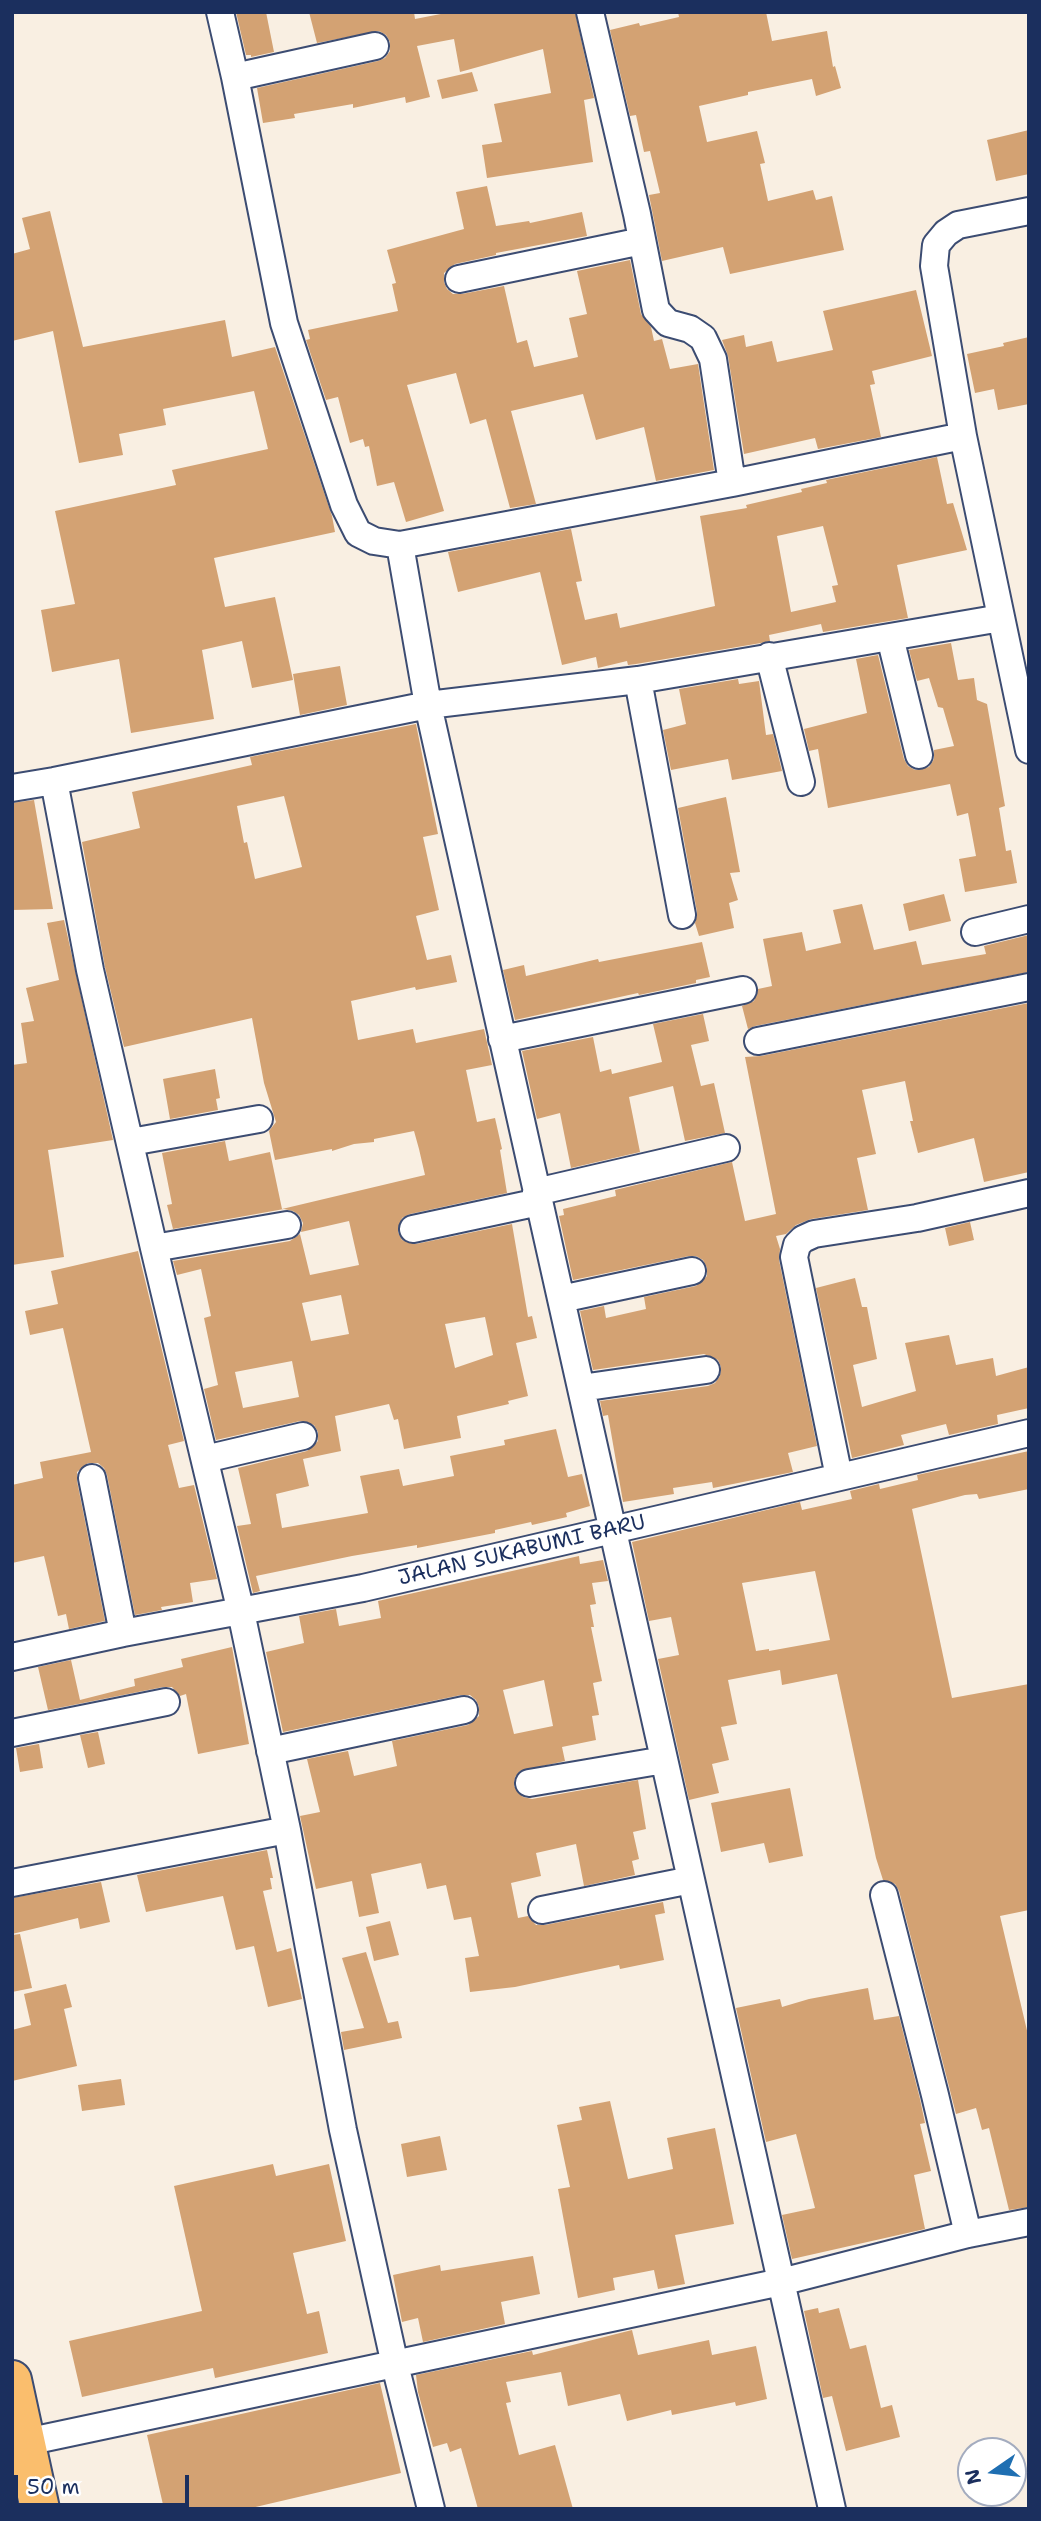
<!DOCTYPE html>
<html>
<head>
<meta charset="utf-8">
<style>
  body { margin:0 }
  #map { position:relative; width:1041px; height:2521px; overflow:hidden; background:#f9efe2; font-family:"Shantell Sans",sans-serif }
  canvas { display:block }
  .frame { position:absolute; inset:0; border:14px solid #1b2f5e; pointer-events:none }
  .north { position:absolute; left:957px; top:2437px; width:70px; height:70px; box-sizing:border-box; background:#fff; border:2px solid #a4acbf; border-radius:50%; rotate:256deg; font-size:19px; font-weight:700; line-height:28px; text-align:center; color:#1b2f5e }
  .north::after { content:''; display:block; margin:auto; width:24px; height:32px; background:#1f6fb2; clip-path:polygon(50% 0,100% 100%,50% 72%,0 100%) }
  .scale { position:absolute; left:14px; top:2475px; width:175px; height:32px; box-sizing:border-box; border:4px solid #1b2f5e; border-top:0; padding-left:9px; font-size:21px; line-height:24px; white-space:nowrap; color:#1b2f5e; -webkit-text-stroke:5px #fff; paint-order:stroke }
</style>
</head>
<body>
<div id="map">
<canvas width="1041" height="2521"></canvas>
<div class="frame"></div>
<div class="north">N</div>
<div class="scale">50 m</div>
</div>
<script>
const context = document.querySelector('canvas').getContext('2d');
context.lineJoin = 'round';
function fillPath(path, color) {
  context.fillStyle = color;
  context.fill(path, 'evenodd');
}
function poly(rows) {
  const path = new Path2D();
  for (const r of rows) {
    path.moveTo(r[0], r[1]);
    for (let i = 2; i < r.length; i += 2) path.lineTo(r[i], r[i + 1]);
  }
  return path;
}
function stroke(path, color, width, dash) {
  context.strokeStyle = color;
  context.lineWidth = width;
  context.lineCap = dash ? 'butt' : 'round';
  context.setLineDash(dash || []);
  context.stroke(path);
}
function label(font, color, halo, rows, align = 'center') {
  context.font = font + ' "Shantell Sans",sans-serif';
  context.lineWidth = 5;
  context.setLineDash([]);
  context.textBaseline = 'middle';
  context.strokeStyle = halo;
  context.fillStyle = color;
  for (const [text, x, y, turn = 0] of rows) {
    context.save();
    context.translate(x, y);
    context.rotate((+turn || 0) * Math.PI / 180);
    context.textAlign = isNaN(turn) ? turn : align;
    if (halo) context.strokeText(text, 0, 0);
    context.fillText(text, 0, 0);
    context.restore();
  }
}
const building = poly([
  [236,12,266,12,274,52,251,57,251,55,246,55],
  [309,12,414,12,415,19,451,12,575,12,594,98,584,100,593,162,487,178,482,145,502,142,494,104,551,93,543,49,460,72,454,39,417,46,430,97,406,103,405,97,353,108,353,104,294,114,295,118,263,123,257,88,378,61,385,58,390,51,390,42,386,35,379,31,317,43],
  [678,12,766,12,772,41,827,31,833,67,835,66,841,88,816,96,812,79,748,92,748,95,699,106,707,142,757,131,765,163,760,164,768,201,813,190,816,200,832,196,844,250,730,274,723,247,662,261,649,195,660,193,650,151,644,152,636,115,630,116,610,30,639,23,640,26,679,17],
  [472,72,478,91,442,99,437,80],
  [1029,130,1029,174,996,181,987,140],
  [487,186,496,226,529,221,530,223,582,212,587,236,496,253,496,255,455,264,444,273,444,282,447,289,453,294,462,294,504,286,517,343,527,340,534,367,578,357,569,318,587,314,577,271,630,260,641,314,651,327,654,341,662,339,670,369,698,364,714,470,656,481,644,427,596,440,583,394,511,411,536,504,510,508,486,419,470,424,456,373,407,385,444,511,406,522,394,482,377,486,369,446,365,447,363,439,350,443,338,397,326,400,306,340,310,339,308,330,398,311,392,284,396,283,387,250,464,229,456,192],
  [50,211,83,347,225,320,232,357,275,347,332,516,335,532,214,558,225,607,275,597,293,680,252,688,242,641,202,650,214,719,131,733,119,659,52,672,41,610,75,604,55,511,176,485,172,470,268,449,254,391,163,409,166,425,119,434,123,455,79,463,53,331,12,341,12,254,30,249,22,218],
  [916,290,932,356,872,371,875,384,870,385,881,437,818,449,815,438,744,454,728,356,722,340,744,335,746,347,772,341,777,362,833,350,823,311],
  [1029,337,1029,404,998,410,994,389,975,393,967,354,1004,346,1003,343],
  [937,457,947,504,953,503,967,550,897,565,908,618,823,632,821,624,769,635,770,641,761,643,636,664,628,665,627,661,598,668,596,657,562,665,540,572,458,592,448,552,571,529,582,581,576,582,585,620,617,613,620,628,715,606,700,516,747,508,746,505,802,492,801,489,827,483,826,480],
  [823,526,838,585,832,586,836,602,791,612,777,536],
  [951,643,958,680,974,678,977,700,987,704,1005,806,999,808,1006,851,1011,850,1017,883,965,892,959,859,976,856,968,813,957,816,950,784,828,808,818,749,809,751,804,729,867,713,856,659,878,655,904,759,908,766,915,770,929,767,934,759,934,750,954,746,943,708,938,707,929,678,917,681,909,650],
  [340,666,347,705,300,715,293,674],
  [738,679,739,684,759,681,766,735,773,734,782,771,732,780,728,759,671,770,663,730,686,724,679,689],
  [416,724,438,834,423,837,439,910,416,916,427,960,451,955,457,982,416,990,415,987,351,1001,358,1040,413,1029,416,1043,484,1029,492,1065,466,1070,477,1122,495,1118,502,1149,500,1150,507,1193,410,1214,402,1218,398,1232,402,1240,416,1244,512,1224,528,1317,532,1316,537,1338,516,1343,528,1396,508,1401,509,1404,457,1416,461,1438,404,1449,398,1419,394,1420,389,1404,335,1416,341,1451,303,1459,309,1486,276,1494,282,1528,368,1513,360,1476,399,1469,403,1486,454,1476,450,1456,505,1445,504,1440,556,1429,568,1477,582,1474,590,1506,566,1513,567,1517,532,1525,531,1522,495,1530,495,1533,417,1548,417,1545,352,1556,256,1576,260,1591,253,1593,237,1526,251,1524,238,1468,307,1451,318,1441,318,1432,314,1425,300,1421,216,1440,204,1389,218,1385,204,1318,211,1316,201,1269,177,1275,173,1261,290,1241,300,1234,310,1275,359,1265,349,1221,301,1232,303,1223,299,1215,293,1211,284,1209,173,1229,167,1205,172,1204,162,1153,225,1141,229,1161,270,1152,282,1209,425,1175,419,1149,414,1131,374,1139,374,1142,354,1144,332,1151,332,1149,275,1160,269,1131,276,1122,264,1083,252,1018,124,1047,105,967,82,842,140,828,132,792,252,765,250,757],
  [284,796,302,867,255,879,247,842,244,843,237,806],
  [341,1295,349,1334,311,1341,302,1303],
  [485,1317,493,1355,455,1368,445,1324],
  [292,1361,299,1397,243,1408,235,1372],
  [726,797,740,872,730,873,738,900,729,903,734,928,699,936,695,923,697,912,678,808],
  [34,800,53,909,12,910,12,803],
  [944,894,951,921,909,931,903,904],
  [862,904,874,950,916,941,922,965,986,954,984,946,1029,935,1029,972,755,1026,748,1029,742,1006,754,1001,758,989,772,986,763,939,802,932,806,951,841,943,833,910],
  [64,920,113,1140,48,1150,64,1257,12,1265,12,1065,27,1063,21,1023,34,1021,26,988,59,980,47,923],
  [702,942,710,977,696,980,696,983,639,995,638,993,515,1020,503,970,524,965,526,976,598,959,599,962],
  [1029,1003,1029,1172,984,1182,974,1138,918,1153,910,1121,913,1121,905,1081,862,1090,876,1154,857,1158,868,1210,811,1219,796,1225,786,1234,776,1236,780,1249,779,1260,817,1446,788,1453,793,1472,713,1488,712,1482,673,1488,674,1494,623,1502,608,1415,603,1416,600,1401,708,1386,715,1383,720,1376,721,1367,718,1360,704,1354,593,1370,580,1311,604,1306,606,1318,646,1309,644,1297,696,1286,707,1276,707,1268,703,1260,696,1256,689,1256,573,1280,559,1216,564,1215,563,1209,616,1196,615,1190,732,1162,745,1221,776,1214,745,1057,761,1056],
  [703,1014,709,1041,691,1045,701,1086,714,1083,725,1133,685,1141,673,1086,629,1097,640,1152,571,1168,560,1113,537,1119,522,1051,593,1037,600,1072,611,1069,612,1074,662,1062,653,1024],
  [215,1069,220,1098,216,1099,218,1110,170,1119,163,1079],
  [970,1222,974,1240,949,1246,945,1228],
  [138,1251,184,1441,168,1445,179,1488,194,1485,217,1579,190,1583,193,1602,161,1607,162,1610,135,1615,107,1475,104,1468,98,1463,88,1463,77,1472,77,1481,105,1621,69,1629,66,1614,58,1616,44,1556,12,1563,12,1485,43,1478,40,1462,91,1452,63,1328,30,1335,25,1311,58,1304,51,1271],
  [855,1278,862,1307,867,1307,877,1359,853,1365,862,1407,916,1391,905,1343,949,1335,956,1365,993,1358,996,1376,1029,1367,1029,1408,997,1415,998,1424,949,1435,946,1424,901,1435,904,1445,852,1458,816,1288],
  [1029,1451,1029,1489,979,1499,977,1494,965,1495,912,1509,952,1698,1029,1684,1029,1910,1000,1916,1029,2039,1029,2207,1009,2210,989,2128,982,2130,976,2108,956,2114,899,1891,895,1884,883,1880,876,1858,837,1674,782,1685,780,1670,728,1680,737,1724,721,1727,729,1760,712,1764,719,1793,689,1800,658,1659,679,1655,671,1617,649,1621,632,1542,800,1502,802,1510,852,1499,850,1491,879,1484,880,1489,918,1480,917,1475],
  [815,1571,830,1640,769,1651,769,1649,756,1651,742,1583],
  [579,1556,580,1564,603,1560,608,1581,592,1583,596,1604,590,1605,594,1627,591,1627,602,1681,593,1683,599,1715,592,1716,596,1740,562,1747,565,1761,520,1771,515,1777,514,1786,523,1797,532,1799,638,1780,646,1829,633,1832,639,1859,632,1861,635,1875,584,1886,576,1844,536,1853,541,1876,511,1883,518,1918,528,1916,536,1925,545,1925,663,1902,665,1913,655,1915,664,1960,620,1969,619,1965,515,1987,470,1992,465,1958,479,1956,471,1917,454,1920,446,1885,427,1889,421,1863,371,1874,379,1913,359,1917,352,1881,316,1889,300,1816,320,1812,307,1759,348,1751,354,1776,397,1766,392,1741,468,1725,479,1716,479,1707,476,1700,470,1695,461,1695,283,1732,266,1652,304,1643,299,1616,336,1609,339,1626,381,1618,378,1601],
  [544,1680,553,1726,514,1734,503,1690],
  [232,1647,249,1744,198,1754,186,1694,180,1696,172,1687,163,1687,48,1710,38,1667,71,1660,80,1700,135,1686,134,1679,183,1667,181,1659],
  [98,1732,105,1764,88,1768,80,1735],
  [39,1744,43,1768,20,1772,16,1748],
  [790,1788,803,1856,769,1863,764,1843,721,1852,711,1803],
  [267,1850,273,1878,270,1878,272,1889,263,1891,277,1952,291,1948,302,1999,268,2007,254,1946,236,1950,223,1896,146,1912,137,1875],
  [101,1882,110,1922,80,1929,78,1918,12,1934,12,1898],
  [390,1921,399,1955,374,1961,366,1927],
  [20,1934,32,1988,12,1992,12,1935],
  [366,1952,388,2023,398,2021,402,2038,344,2050,341,2032,364,2028,342,1958],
  [66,1984,72,2007,64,2009,77,2066,12,2081,12,2030,31,2025,24,1994],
  [868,1988,874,2020,899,2016,920,2099,925,2123,920,2124,931,2171,914,2175,925,2229,792,2259,782,2215,815,2208,796,2134,766,2142,736,2008,780,1999,782,2007,809,1999],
  [121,2079,125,2105,82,2111,78,2085],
  [610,2101,628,2179,673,2169,667,2138,715,2128,734,2224,675,2235,685,2284,658,2289,654,2270,613,2278,615,2290,578,2298,558,2189,570,2187,557,2125,582,2120,579,2107],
  [440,2136,447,2170,407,2177,401,2144],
  [273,2164,276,2176,329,2164,346,2241,293,2253,307,2314,319,2311,328,2353,215,2378,213,2368,82,2397,69,2341,202,2311,174,2186],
  [533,2256,540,2294,501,2302,505,2324,423,2342,418,2318,402,2322,393,2275,440,2265,441,2271],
  [818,2308,819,2313,839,2308,850,2349,866,2345,881,2408,892,2405,900,2437,846,2451,832,2396,823,2398,804,2311],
  [632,2330,638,2355,709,2340,712,2355,756,2346,767,2399,736,2406,735,2402,672,2415,671,2410,627,2421,620,2394,568,2406,561,2372,506,2382,511,2402,506,2403,519,2455,555,2445,573,2509,478,2509,461,2448,450,2452,447,2443,433,2447,418,2392,416,2375,532,2351,533,2355],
  [380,2383,401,2473,247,2509,164,2509,147,2435]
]);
const minor = poly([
  [220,12,235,77,284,323,344,505,358,533,374,541,400,545,732,483],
  [590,12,637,214,656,310,668,323,690,329,703,338,713,359,732,483,963,436,934,266,936,245,946,233,958,225,1029,211],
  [235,77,375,46],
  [459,279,642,241],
  [963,436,1029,750],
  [400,545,428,705,832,2509],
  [890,637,919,755],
  [769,656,801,782],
  [638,680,682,915],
  [54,781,90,970,154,1248,241,1612,287,1830,343,2130,395,2365,431,2509],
  [12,788,54,781,428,705,638,680,1001,618],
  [975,932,1029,919],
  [502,1039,743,990],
  [758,1041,1029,987],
  [131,1142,259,1119],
  [536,1192,726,1148],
  [413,1229,539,1202],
  [154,1248,287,1225],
  [561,1299,692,1271],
  [581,1388,706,1370],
  [205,1459,303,1436],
  [839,1477,794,1257,797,1245,803,1239,814,1234,917,1218,1029,1193],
  [92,1478,123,1633],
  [12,1657,123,1633,363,1588,1029,1433],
  [12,1733,166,1702],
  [270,1751,464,1710],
  [529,1783,664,1760],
  [12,1883,287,1830],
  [884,1895,935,2095,968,2234],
  [542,1910,691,1880],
  [12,2445,781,2282,968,2234,1029,2222]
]);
const highway = poly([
  [12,2380,40,2509]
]);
const streetNames = [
  ["JALAN SUKABUMI BARU",522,1551,-13]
];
fillPath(building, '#d3a273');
stroke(minor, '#3c4c72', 30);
stroke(highway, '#3c4c72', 42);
stroke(minor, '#fff', 26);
stroke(highway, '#fabe6d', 38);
label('21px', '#1b2f5e', '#fff', streetNames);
</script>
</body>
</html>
